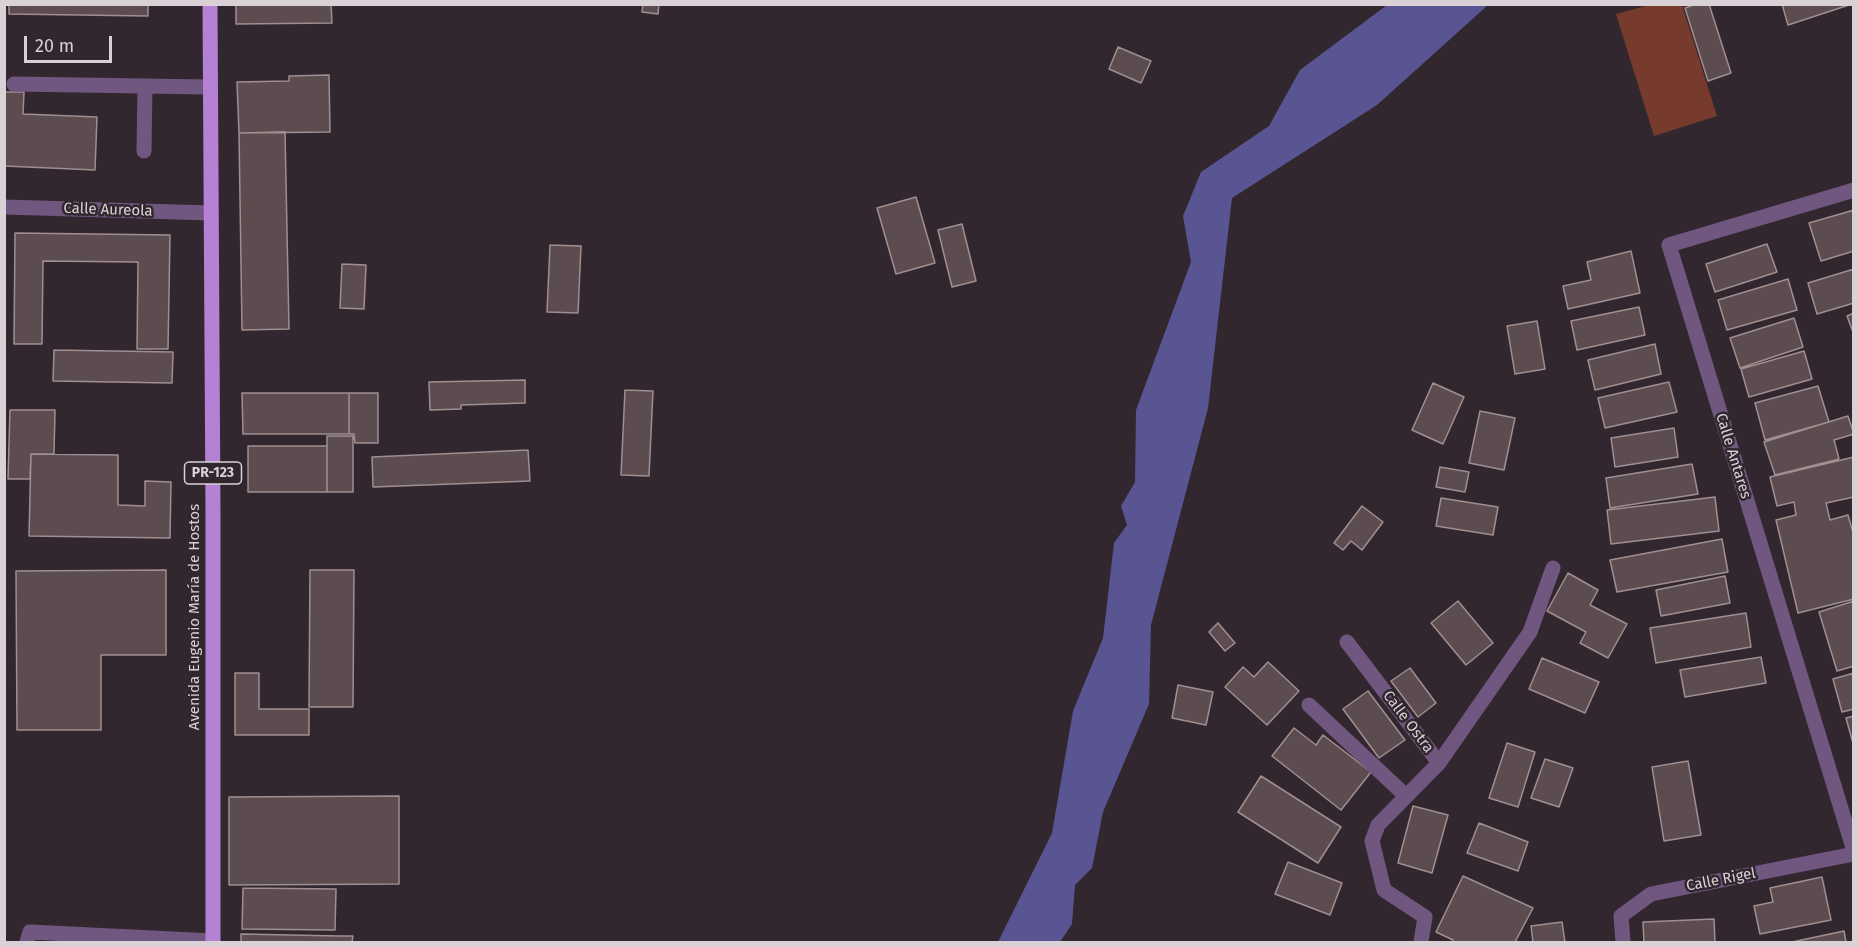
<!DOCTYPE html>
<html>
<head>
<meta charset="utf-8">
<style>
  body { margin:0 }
  #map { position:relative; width:1858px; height:947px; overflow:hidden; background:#32272e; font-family:"Fira Sans",sans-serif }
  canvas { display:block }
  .frame { position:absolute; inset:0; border:6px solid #d9d1d6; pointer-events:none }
  .scale { position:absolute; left:24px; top:36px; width:88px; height:27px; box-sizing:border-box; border:3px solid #d9d1d6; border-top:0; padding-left:8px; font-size:18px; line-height:21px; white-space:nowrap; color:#d9d1d6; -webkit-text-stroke:4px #32272e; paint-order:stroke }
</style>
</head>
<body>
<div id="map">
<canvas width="1858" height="947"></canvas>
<div class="frame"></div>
<div class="scale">20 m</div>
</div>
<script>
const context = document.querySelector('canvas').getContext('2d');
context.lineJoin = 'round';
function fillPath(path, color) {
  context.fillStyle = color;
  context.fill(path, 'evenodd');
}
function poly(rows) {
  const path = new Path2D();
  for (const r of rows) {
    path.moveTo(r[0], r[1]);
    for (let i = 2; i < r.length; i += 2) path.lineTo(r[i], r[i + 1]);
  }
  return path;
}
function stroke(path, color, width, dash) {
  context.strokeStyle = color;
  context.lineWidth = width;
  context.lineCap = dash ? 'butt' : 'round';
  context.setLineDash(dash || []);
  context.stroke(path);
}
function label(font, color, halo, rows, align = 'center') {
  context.font = font + ' "Fira Sans",sans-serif';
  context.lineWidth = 5;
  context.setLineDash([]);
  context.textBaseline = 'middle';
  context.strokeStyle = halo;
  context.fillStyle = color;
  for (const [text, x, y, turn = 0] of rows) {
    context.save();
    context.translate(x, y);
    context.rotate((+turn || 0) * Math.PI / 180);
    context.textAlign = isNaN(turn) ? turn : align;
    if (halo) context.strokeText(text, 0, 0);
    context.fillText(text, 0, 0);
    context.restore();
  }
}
const green = poly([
  [1649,5,1682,5,1717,116,1654,136,1616,14]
]);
const water = poly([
  [1387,5,1488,5,1377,105,1232,198,1208,408,1151,625,1149,704,1103,812,1092,868,1075,885,1072,924,1060,942,998,942,1052,833,1073,711,1103,638,1114,543,1127,525,1121,506,1135,482,1136,410,1191,262,1183,216,1201,172,1269,126,1300,70]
]);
const building = poly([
  [9,4,148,4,148,16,9,14,9,4],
  [236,4,331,4,332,23,236,24,236,4],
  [643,4,659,4,658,14,642,12,643,4],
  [1697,4,1709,4,1731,73,1708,81,1685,8,1697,4],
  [1782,4,1852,4,1788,25,1782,4],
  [1118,47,1151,61,1141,83,1109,69,1118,47],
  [329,75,330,132,239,133,237,82,289,81,289,76,329,75],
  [4,92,24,92,23,114,97,117,95,170,4,166,4,92],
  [285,132,289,329,242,330,239,133,285,132],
  [916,197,935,263,896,274,877,208,916,197],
  [1854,210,1854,251,1821,261,1809,223,1854,210],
  [962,224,976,281,952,287,938,230,962,224],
  [15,233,170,235,168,349,137,349,138,262,43,261,42,344,14,344,15,233],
  [1767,244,1777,272,1715,292,1706,264,1767,244],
  [550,245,581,246,578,313,547,312,550,245],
  [1631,251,1640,293,1568,309,1563,286,1591,280,1587,262,1631,251],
  [342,264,366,265,364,309,340,308,342,264],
  [1854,269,1854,303,1817,314,1808,283,1854,269],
  [1788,279,1797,310,1727,330,1718,300,1788,279],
  [1639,307,1645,335,1577,350,1571,321,1639,307],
  [1854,313,1854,335,1847,316,1854,313],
  [1794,318,1803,347,1740,368,1730,338,1794,318],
  [1537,321,1545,369,1515,374,1507,326,1537,321],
  [1655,344,1661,374,1595,390,1588,360,1655,344],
  [54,350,173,352,172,383,53,381,54,350],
  [1804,351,1812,379,1749,397,1741,369,1804,351],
  [525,380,525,403,461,405,461,409,430,410,429,382,525,380],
  [1669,382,1677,412,1605,428,1598,398,1669,382],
  [1433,383,1464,397,1443,444,1412,430,1433,383],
  [1818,386,1829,422,1765,440,1755,403,1818,386],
  [625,390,653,391,649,476,621,475,625,390],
  [242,393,349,393,349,434,243,434,242,393],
  [349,393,378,393,378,443,355,443,354,434,349,434,349,393],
  [10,410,55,410,54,454,31,454,30,479,8,479,10,410],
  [1480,411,1515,418,1504,470,1469,463,1480,411],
  [1848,416,1854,434,1834,440,1839,459,1775,475,1764,442,1848,416],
  [1674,428,1678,457,1615,467,1611,438,1674,428],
  [327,436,353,436,353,492,327,492,327,436],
  [248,446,327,446,327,492,248,492,248,446],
  [528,450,530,481,373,487,372,457,528,450],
  [31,454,118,455,118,505,145,506,145,481,171,482,170,538,29,536,31,454],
  [1854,457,1854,497,1826,503,1830,520,1848,515,1854,536,1854,599,1798,613,1776,520,1796,515,1794,502,1777,506,1770,477,1854,457],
  [1692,464,1698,494,1610,508,1606,478,1692,464],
  [1440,467,1469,472,1465,492,1436,487,1440,467],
  [1715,497,1719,531,1611,544,1607,510,1715,497],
  [1441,498,1498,507,1493,535,1436,526,1441,498],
  [1362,506,1383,522,1362,550,1351,541,1343,550,1334,543,1362,506],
  [1722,539,1728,572,1617,592,1610,560,1722,539],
  [166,570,166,655,101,655,101,730,17,730,16,571,166,570],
  [310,570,354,570,353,707,309,707,310,570],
  [1568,573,1598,590,1590,605,1627,624,1608,658,1580,643,1586,632,1547,611,1568,573],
  [1725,576,1730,603,1661,616,1656,590,1725,576],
  [1458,601,1493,643,1466,665,1431,623,1458,601],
  [1854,601,1854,666,1837,671,1819,612,1854,601],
  [1746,613,1751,647,1656,663,1650,628,1746,613],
  [1218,623,1235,643,1225,651,1209,632,1218,623],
  [1761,657,1766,683,1685,697,1680,670,1761,657],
  [1542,658,1599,682,1585,713,1529,689,1542,658],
  [1268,662,1299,691,1267,725,1225,687,1243,667,1254,677,1268,662],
  [1410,668,1436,703,1418,717,1391,681,1410,668],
  [235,673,259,673,259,709,309,709,309,735,235,735,235,673],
  [1854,673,1854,709,1842,712,1833,679,1854,673],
  [1178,685,1213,692,1206,725,1172,718,1178,685],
  [1368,691,1405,740,1379,758,1343,709,1368,691],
  [1854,716,1854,747,1846,718,1854,716],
  [1294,728,1316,745,1323,735,1371,772,1341,810,1272,756,1294,728],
  [1507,743,1535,752,1518,807,1489,798,1507,743],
  [1545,759,1573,768,1559,807,1531,798,1545,759],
  [1688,761,1701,835,1664,841,1652,767,1688,761],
  [1261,776,1341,827,1318,863,1238,812,1261,776],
  [399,796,399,884,229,885,229,797,399,796],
  [1413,806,1448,815,1432,873,1398,863,1413,806],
  [1479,823,1528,842,1518,871,1467,853,1479,823],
  [1288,862,1342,883,1330,915,1275,894,1288,862],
  [1463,876,1533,908,1515,942,1452,942,1453,940,1436,932,1463,876],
  [1822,877,1831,920,1760,934,1754,906,1773,902,1770,888,1822,877],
  [243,888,336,889,335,930,242,929,243,888],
  [1714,919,1715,942,1644,942,1643,922,1714,919],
  [1562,922,1565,942,1533,942,1531,926,1562,922],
  [1844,931,1846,942,1792,942,1844,931],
  [241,934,340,936,353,936,352,942,241,942,241,934]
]);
const lane = poly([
  [14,84,209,87],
  [144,151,145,87],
  [27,942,30,932,213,941]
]);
const street = poly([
  [1854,190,1669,245,1854,851],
  [4,207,211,213],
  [1347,642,1439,763,1378,825,1372,841,1384,890,1425,917,1421,942],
  [1309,705,1406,796],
  [1439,763,1530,632,1553,568],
  [1623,942,1621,916,1651,894,1854,854]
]);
const primary = poly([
  [210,4,213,516,213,942]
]);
const shields = [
  [213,473,57]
];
const shieldNames = [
  ["PR-123",213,473]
];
const streetNames = [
  ["Calle Aureola",108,210,2],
  ["Calle Antares",1733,456,73],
  ["Avenida Eugenio María de Hostos",195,617,-90],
  ["Calle Ostra",1408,722,53],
  ["Calle Rigel",1721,880,-11]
];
fillPath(green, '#773b2e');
fillPath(water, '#595592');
fillPath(building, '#5c4c4f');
stroke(building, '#a08f92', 1.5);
stroke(lane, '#705780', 15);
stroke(street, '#705780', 15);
stroke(primary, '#b581d5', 15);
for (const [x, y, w] of shields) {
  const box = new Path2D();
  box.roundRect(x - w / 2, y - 11, w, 22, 4.5);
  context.fillStyle = '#32272e';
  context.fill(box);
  stroke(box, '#d9d1d6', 1.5);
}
label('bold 14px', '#d9d1d6', null, shieldNames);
label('15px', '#d9d1d6', '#32272e', streetNames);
</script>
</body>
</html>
